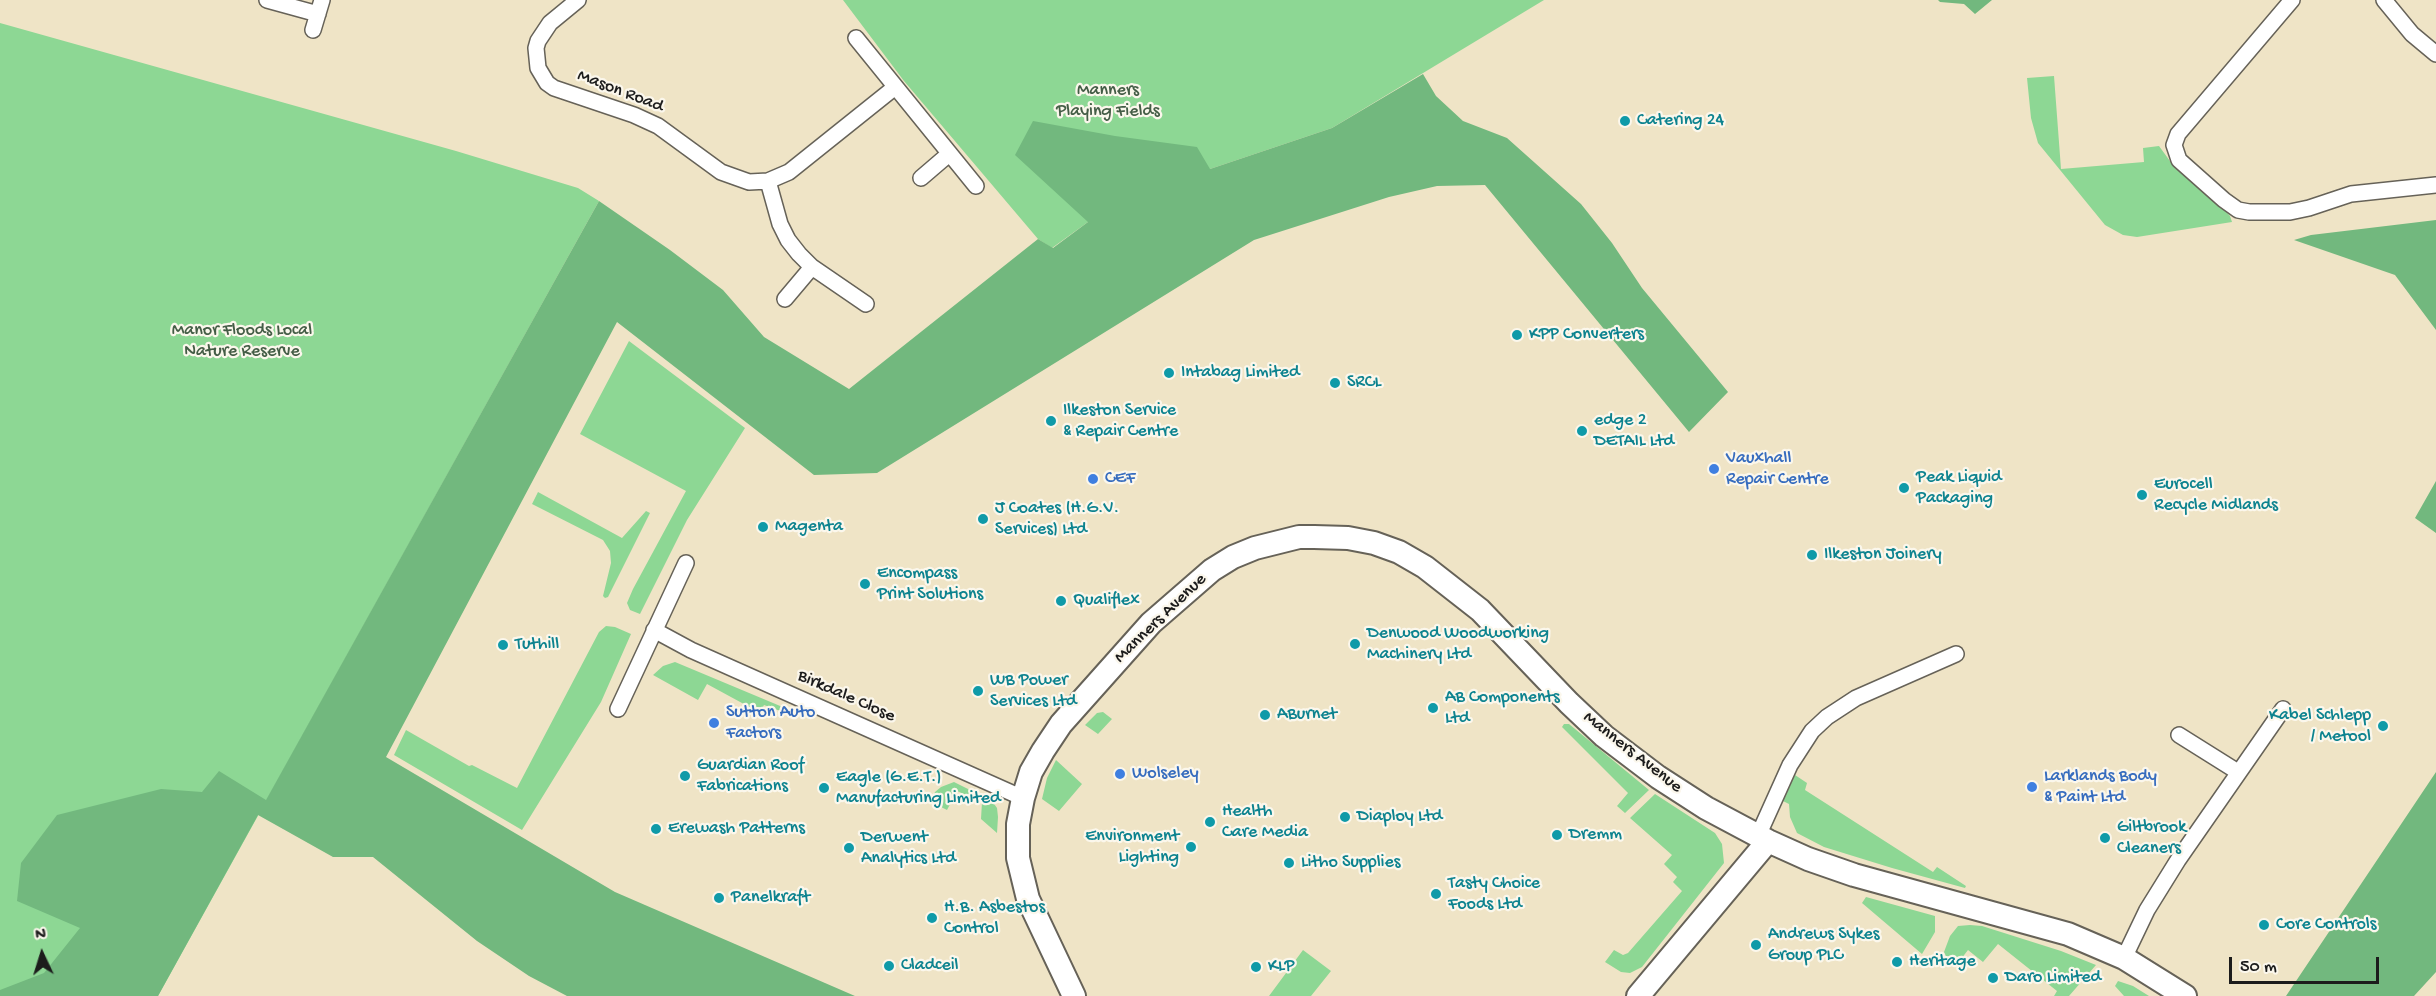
<!DOCTYPE html>
<html>
<head>
<meta charset="utf-8">
<style>
  body { margin:0 }
  #map { position:relative; width:2436px; height:996px; overflow:hidden; background:#efe4c6; font-family:"Gochi Hand",sans-serif }
  canvas { display:block }
  .north { position:absolute; left:12px; top:924px; width:60px; height:60px; -webkit-text-stroke:4px #fbf7ec; paint-order:stroke; rotate:356deg; font-size:16px; font-weight:700; line-height:24px; text-align:center; color:#1c1c1c }
  .north::after { content:''; display:block; margin:auto; width:21px; height:27px; background:#1c1c1c; clip-path:polygon(50% 0,100% 100%,50% 72%,0 100%) }
  .scale { position:absolute; left:2229px; top:957px; width:150px; height:27px; box-sizing:border-box; border:3px solid #1c1c1c; border-top:0; padding-left:8px; font-size:18px; line-height:21px; white-space:nowrap; color:#1c1c1c; -webkit-text-stroke:4px #fbf7ec; paint-order:stroke }
</style>
</head>
<body>
<div id="map">
<canvas width="2436" height="996"></canvas>
<div class="north">N</div>
<div class="scale">50 m</div>
</div>
<script>
const context = document.querySelector('canvas').getContext('2d');
context.lineJoin = 'round';
function fillPath(path, color) {
  context.fillStyle = color;
  context.fill(path, 'evenodd');
}
function poly(rows) {
  const path = new Path2D();
  for (const r of rows) {
    path.moveTo(r[0], r[1]);
    for (let i = 2; i < r.length; i += 2) path.lineTo(r[i], r[i + 1]);
  }
  return path;
}
function stroke(path, color, width, dash) {
  context.strokeStyle = color;
  context.lineWidth = width;
  context.lineCap = dash ? 'butt' : 'round';
  context.setLineDash(dash || []);
  context.stroke(path);
}
function label(font, color, halo, rows, align = 'center') {
  context.font = font + ' "Gochi Hand",sans-serif';
  context.lineWidth = 4.5;
  context.setLineDash([]);
  context.textBaseline = 'middle';
  context.strokeStyle = halo;
  context.fillStyle = color;
  for (const [text, x, y, turn = 0] of rows) {
    context.save();
    context.translate(x, y);
    context.rotate((+turn || 0) * Math.PI / 180);
    context.textAlign = isNaN(turn) ? turn : align;
    if (halo) context.strokeText(text, 0, 0);
    context.fillText(text, 0, 0);
    context.restore();
  }
}
const green = poly([
  [843,0,1544,0,1332,128,1210,169,1088,222,1052,248,1038,239,904,81],
  [0,23,456,151,578,188,599,201,158,996,0,996],
  [2054,76,2061,169,2144,162,2143,148,2159,146,2175,168,2223,208,2230,216,2232,222,2137,237,2123,235,2105,225,2038,143,2031,118,2027,78],
  [629,341,745,428,687,520,640,614,630,610,627,603,633,589,686,491,580,434],
  [538,492,622,538,646,511,650,513,608,597,605,598,603,596,611,563,610,551,603,540,532,504],
  [606,626,615,627,631,634,601,702,522,830,394,755,406,730,469,766,472,765,517,788,599,632],
  [675,662,785,708,783,712,764,705,757,717,751,714,753,709,707,684,698,700,653,675,663,666],
  [1103,712,1112,719,1098,734,1085,725,1097,713],
  [1564,724,1569,724,1649,790,1625,813,1617,806,1628,793,1562,727],
  [1056,760,1082,784,1059,811,1042,799,1047,778],
  [1795,775,1807,783,1805,790,1933,872,1937,867,1966,886,1965,888,1892,868,1824,847,1797,833,1790,817,1789,804,1783,801],
  [954,782,992,801,997,808,998,817,997,833,981,819,982,802,957,791,947,810,931,802,935,792,941,787],
  [1655,794,1715,833,1722,844,1724,863,1642,967,1630,973,1621,972,1605,962,1614,950,1623,955,1628,953,1682,891,1673,882,1677,877,1664,864,1672,855,1630,818],
  [1866,897,1935,916,1935,932,1922,954,1862,903],
  [1970,925,1982,926,2061,951,2096,965,2069,996,2054,996,2057,991,1998,944,1983,962,1968,950,1961,959,1947,958,1944,952,1950,936,1958,926],
  [1303,950,1331,971,1311,996,1269,996],
  [2118,981,2133,986,2149,996,2124,996,2115,986]
]);
const forest = poly([
  [1938,0,1992,0,1975,14,1964,4,1940,2],
  [1423,74,1436,96,1463,121,1507,138,1581,204,1612,243,1642,288,1728,392,1689,432,1485,185,1437,186,1389,197,1254,240,877,473,814,475,617,322,386,757,615,892,855,996,567,996,529,976,477,941,373,857,333,857,258,815,158,996,0,996,0,990,44,973,80,928,17,901,21,863,57,815,161,789,202,792,219,771,266,800,599,201,670,250,723,290,764,337,849,389,1038,239,1053,248,1088,222,1015,155,1033,121,1115,136,1197,147,1210,169,1332,128],
  [2436,220,2436,330,2395,275,2294,240,2311,235],
  [2436,481,2436,533,2415,518],
  [2436,772,2436,972,2414,996,2286,996]
]);
const street = poly([
  [267,0,318,14],
  [578,0,550,23,538,41,536,48,538,68,547,83,554,88,634,115,658,126,721,172,749,182,768,181,789,172,894,88],
  [2292,0,2178,134,2174,145,2179,160,2224,200,2238,210,2249,212,2290,212,2309,208,2351,194,2436,185],
  [2384,0,2412,34,2436,54],
  [313,30,322,0],
  [856,38,976,186],
  [921,178,949,154],
  [768,181,780,224,788,240,799,254,812,267,866,304],
  [785,299,812,267],
  [654,630,691,650,1023,798],
  [618,709,686,563],
  [2179,735,2238,772],
  [1758,836,1790,765,1812,731,1827,717,1856,698,1956,654],
  [2124,958,2147,910,2178,860,2283,709]
]);
const secondary = poly([
  [1074,996,1028,899,1018,858,1018,824,1023,798,1031,772,1043,751,1061,724,1151,623,1212,570,1233,557,1255,548,1299,537,1314,537,1348,538,1374,543,1399,552,1425,567,1480,610,1569,703,1604,736,1658,777,1706,808,1768,841,1808,859,1854,875,2068,934,2124,958,2185,996],
  [1638,996,1768,841]
]);
const markers = [
  [1625,121,6,"#0f9aa8"],
  [1517,335,6,"#0f9aa8"],
  [1169,373,6,"#0f9aa8"],
  [1335,383,6,"#0f9aa8"],
  [1051,421,6,"#0f9aa8"],
  [1582,431,6,"#0f9aa8"],
  [1714,469,6,"#3f7fe0"],
  [1093,479,6,"#3f7fe0"],
  [1904,488,6,"#0f9aa8"],
  [2142,495,6,"#0f9aa8"],
  [983,519,6,"#0f9aa8"],
  [763,527,6,"#0f9aa8"],
  [1812,555,6,"#0f9aa8"],
  [865,584,6,"#0f9aa8"],
  [1061,601,6,"#0f9aa8"],
  [1355,644,6,"#0f9aa8"],
  [503,645,6,"#0f9aa8"],
  [978,691,6,"#0f9aa8"],
  [1433,708,6,"#0f9aa8"],
  [1265,715,6,"#0f9aa8"],
  [714,723,6,"#3f7fe0"],
  [2383,726,6,"#0f9aa8"],
  [1120,774,6,"#3f7fe0"],
  [685,776,6,"#0f9aa8"],
  [2032,787,6,"#3f7fe0"],
  [824,788,6,"#0f9aa8"],
  [1345,817,6,"#0f9aa8"],
  [1210,822,6,"#0f9aa8"],
  [656,829,6,"#0f9aa8"],
  [1557,835,6,"#0f9aa8"],
  [2105,838,6,"#0f9aa8"],
  [1191,847,6,"#0f9aa8"],
  [849,848,6,"#0f9aa8"],
  [1289,863,6,"#0f9aa8"],
  [1436,894,6,"#0f9aa8"],
  [719,898,6,"#0f9aa8"],
  [932,918,6,"#0f9aa8"],
  [2264,925,6,"#0f9aa8"],
  [1756,945,6,"#0f9aa8"],
  [1897,962,6,"#0f9aa8"],
  [889,966,6,"#0f9aa8"],
  [1256,967,6,"#0f9aa8"],
  [1993,978,6,"#0f9aa8"]
];
const parkNames = [
  ["Manners",1108,91],
  ["Playing Fields",1108,112],
  ["Manor Floods Local",242,331],
  ["Nature Reserve",242,352]
];
const streetNames = [
  ["Mason Road",620,92,21],
  ["Manners Avenue",1161,619,-44],
  ["Birkdale Close",846,697,24],
  ["Manners Avenue",1632,753,38]
];
const cultureNames = [
  ["Catering 24",1637,121],
  ["KPP Converters",1529,335],
  ["Intabag Limited",1181,373],
  ["SRCL",1347,383],
  ["Ilkeston Service",1063,411],
  ["& Repair Centre",1063,432],
  ["edge 2",1594,421],
  ["DETAIL Ltd",1594,442],
  ["Peak Liquid",1916,478],
  ["Packaging",1916,499],
  ["Eurocell",2154,485],
  ["Recycle Midlands",2154,506],
  ["J Coates (H.G.V.",995,509],
  ["Services) Ltd",995,530],
  ["Magenta",775,527],
  ["Ilkeston Joinery",1824,555],
  ["Encompass",877,574],
  ["Print Solutions",877,595],
  ["Qualiflex",1073,601],
  ["Denwood Woodworking",1367,634],
  ["Machinery Ltd",1367,655],
  ["Tuthill",515,645],
  ["WB Power",990,681],
  ["Services Ltd",990,702],
  ["AB Components",1445,698],
  ["Ltd",1445,719],
  ["ABurnet",1277,715],
  ["Kabel Schlepp",2371,716,"right"],
  ["/ Metool",2371,737,"right"],
  ["Guardian Roof",697,766],
  ["Fabrications",697,787],
  ["Eagle (G.E.T.)",836,778],
  ["Manufacturing Limited",836,799],
  ["Health",1222,812],
  ["Care Media",1222,833],
  ["Diaploy Ltd",1357,817],
  ["Giltbrook",2117,828],
  ["Cleaners",2117,849],
  ["Erewash Patterns",668,829],
  ["Dremm",1569,835],
  ["Environment",1179,837,"right"],
  ["Lighting",1179,858,"right"],
  ["Derwent",861,838],
  ["Analytics Ltd",861,859],
  ["Litho Supplies",1301,863],
  ["Tasty Choice",1448,884],
  ["Foods Ltd",1448,905],
  ["Panelkraft",731,898],
  ["H.B. Asbestos",944,908],
  ["Control",944,929],
  ["Core Controls",2276,925],
  ["Andrews Sykes",1768,935],
  ["Group PLC",1768,956],
  ["Heritage",1909,962],
  ["Cladceil",901,966],
  ["KLP",1268,967],
  ["Daro Limited",2005,978]
];
const shopNames = [
  ["Vauxhall",1726,459],
  ["Repair Centre",1726,480],
  ["CEF",1105,479],
  ["Sutton Auto",726,713],
  ["Factors",726,734],
  ["Wolseley",1132,774],
  ["Larklands Body",2044,777],
  ["& Paint Ltd",2044,798]
];
fillPath(green, '#8dd794');
fillPath(forest, '#72b87e');
stroke(street, '#666258', 18);
stroke(secondary, '#666258', 26);
stroke(street, '#fff', 15);
stroke(secondary, '#fff', 22);
for (const [x, y, r, color] of markers) {
  const dot = new Path2D();
  dot.arc(x, y, r, 0, 2 * Math.PI);
  context.fillStyle = color;
  context.fill(dot);
  stroke(dot, '#fbf7ec', 2);
}
label('18px', '#445d46', '#fbf7ec', parkNames);
label('18px', '#1c1c1c', '#fbf7ec', streetNames);
label('18px', '#0d838f', '#fbf7ec', cultureNames, 'left');
label('18px', '#366cbe', '#fbf7ec', shopNames, 'left');
</script>
</body>
</html>
